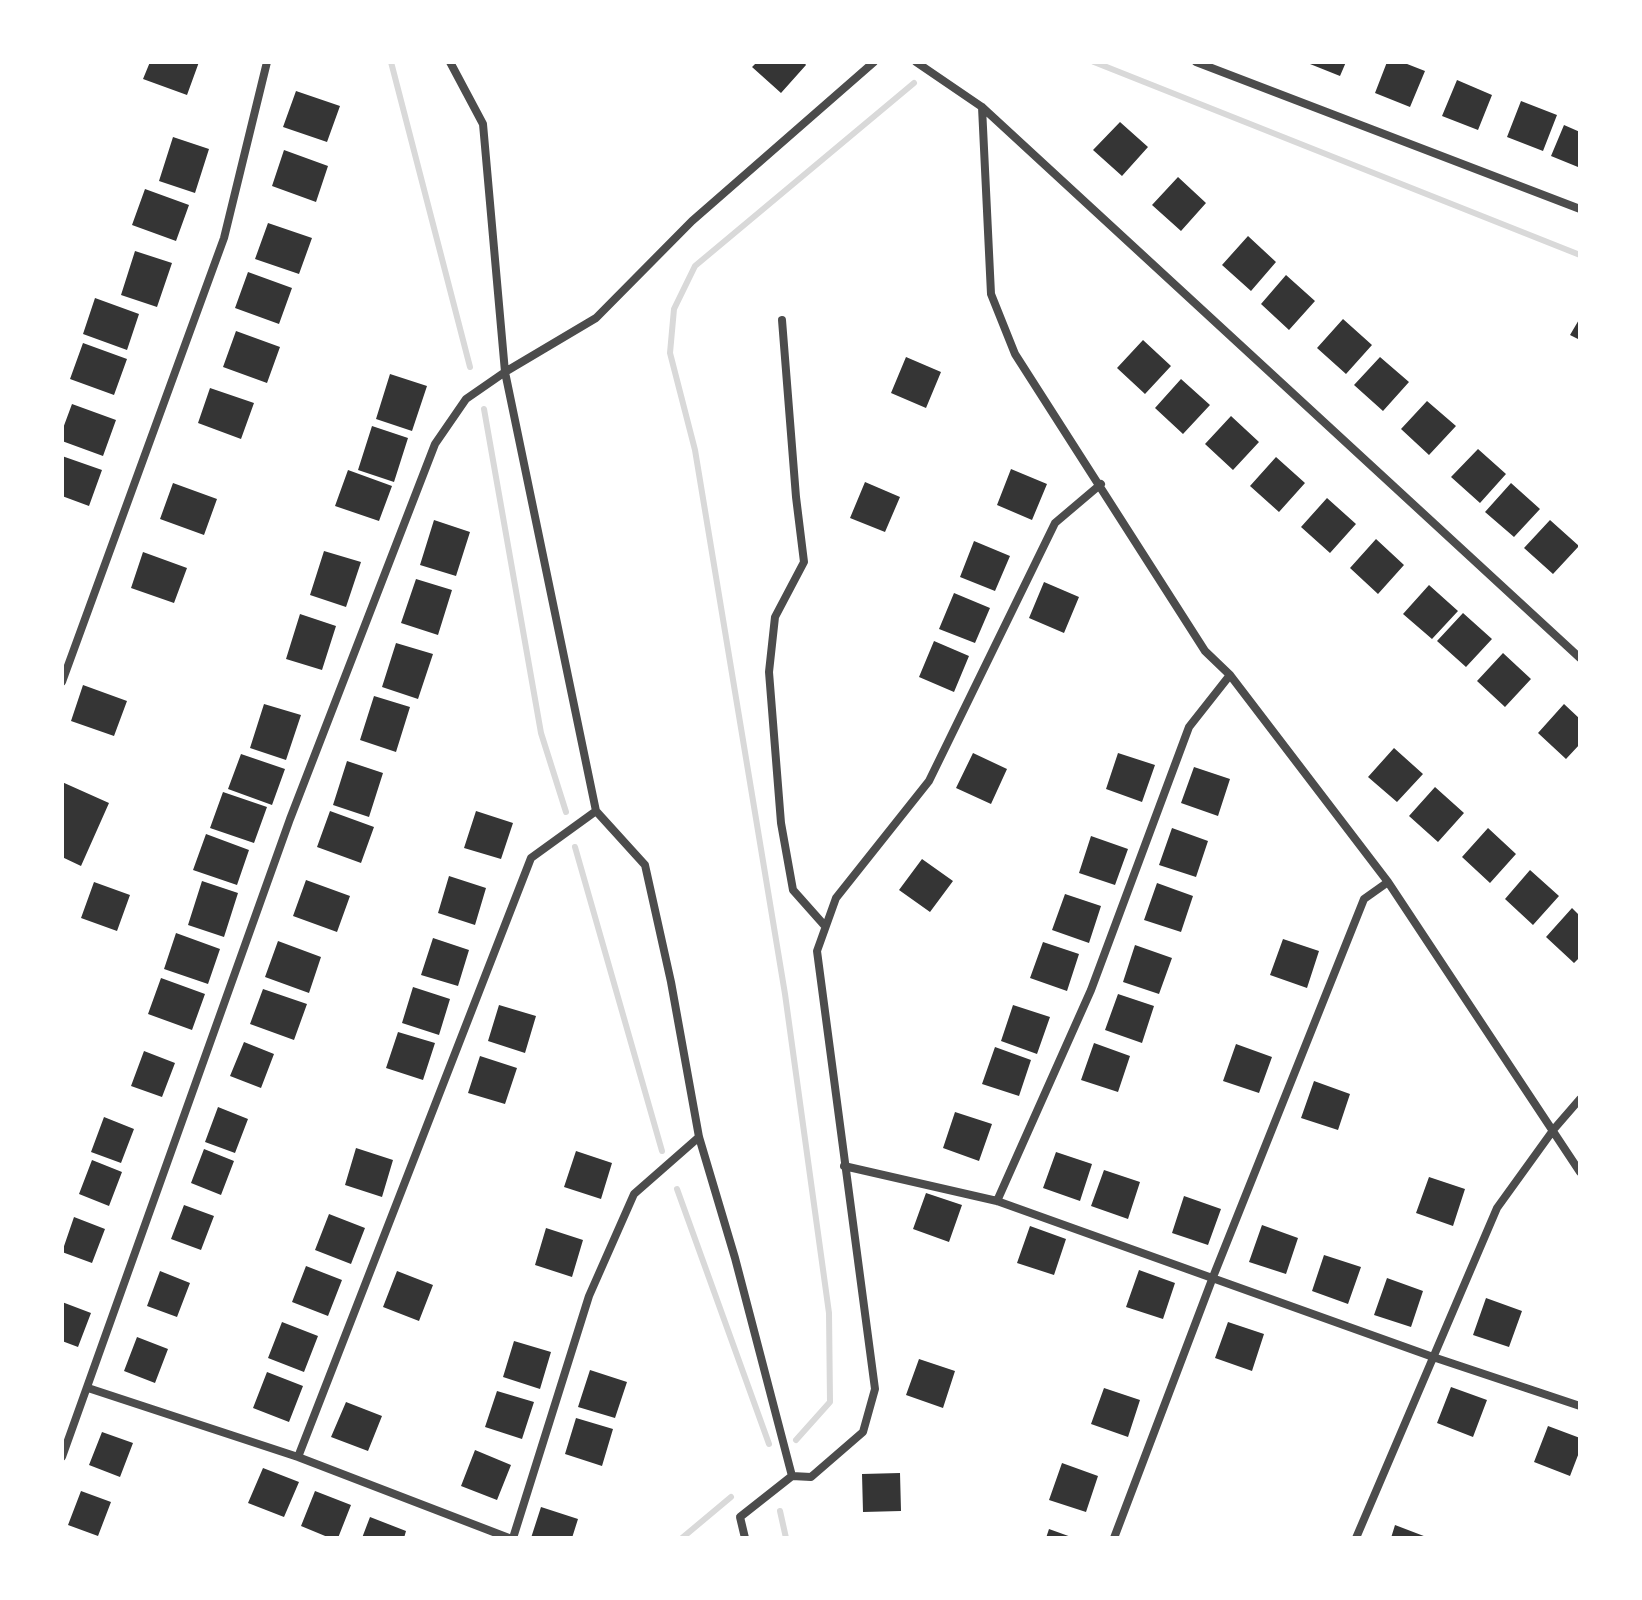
<!DOCTYPE html>
<html>
<head>
<meta charset="utf-8">
<style>
  body { margin:0 }
  #map { position:relative; width:1642px; height:1600px; overflow:hidden; background:#fff; font-family:Mulish,sans-serif }
  canvas { display:block }
  .frame { position:absolute; inset:0; border:64px solid #fff; pointer-events:none }
</style>
</head>
<body>
<div id="map">
<canvas width="1642" height="1600"></canvas>
<div class="frame"></div>
</div>
<script>
const context = document.querySelector('canvas').getContext('2d');
context.lineJoin = 'round';
function poly(rows) {
  const path = new Path2D();
  for (const r of rows) {
    path.moveTo(r[0], r[1]);
    for (let i = 2; i < r.length; i += 2) path.lineTo(r[i], r[i + 1]);
  }
  return path;
}
function stroke(path, color, width, dash) {
  context.strokeStyle = color;
  context.lineWidth = width;
  context.lineCap = dash ? 'butt' : 'round';
  context.setLineDash(dash || []);
  context.stroke(path);
}
function fillPath(path, color) {
  context.fillStyle = color;
  context.fill(path, 'evenodd');
}
const stream = poly([
  [391,62,470,367],
  [1094,62,1580,255],
  [484,409,541,733,566,812],
  [575,847,662,1151],
  [677,1189,769,1444],
  [796,1440,830,1402,829,1313,785,994,695,450,670,353,674,309,695,266,914,83],
  [780,1511,786,1538],
  [682,1538,731,1497]
]);
const building = poly([
  [150,62,199,62,187,95,143,79],
  [757,62,804,62,806,65,781,93,752,67],
  [1305,62,1346,62,1340,76],
  [1387,62,1402,62,1425,71,1410,107,1375,93],
  [1457,80,1492,95,1478,130,1442,116],
  [296,91,340,106,327,142,283,127],
  [1521,101,1557,115,1543,151,1507,137],
  [1120,122,1148,147,1122,176,1093,150],
  [1564,125,1580,132,1580,161,1578,167,1551,156],
  [173,137,209,149,195,193,159,181],
  [284,150,328,166,316,202,272,186],
  [1178,177,1206,203,1181,231,1152,205],
  [145,189,189,205,176,241,132,225],
  [268,223,312,238,299,274,255,259],
  [1248,236,1276,262,1251,291,1222,265],
  [135,251,172,263,157,307,121,295],
  [248,272,292,288,279,324,235,308],
  [1286,275,1315,301,1289,330,1261,304],
  [95,298,139,314,127,350,83,334],
  [1580,318,1580,340,1570,335],
  [1343,319,1372,345,1346,374,1317,348],
  [236,331,280,347,267,383,223,367],
  [1143,340,1171,366,1145,394,1117,368],
  [83,343,127,359,114,395,70,379],
  [906,357,941,372,926,408,891,393],
  [1380,357,1409,382,1383,411,1354,385],
  [390,374,427,386,412,431,376,419],
  [1181,379,1210,405,1183,434,1155,408],
  [210,388,254,403,241,439,198,423],
  [1427,401,1456,426,1429,455,1401,429],
  [72,404,116,420,103,456,62,441,62,431],
  [1231,416,1259,442,1233,470,1205,444],
  [372,426,408,438,394,482,358,470],
  [1478,449,1506,474,1480,503,1451,477],
  [62,456,102,470,89,506,62,496],
  [1276,457,1305,483,1279,512,1250,486],
  [1011,469,1047,484,1032,520,997,505],
  [348,470,392,486,379,521,335,506],
  [865,482,900,497,885,532,850,518],
  [173,483,217,499,204,535,160,519],
  [1511,483,1540,509,1514,537,1485,512],
  [1327,498,1356,524,1330,553,1301,527],
  [434,520,470,532,456,576,420,565],
  [1550,520,1579,546,1553,574,1524,548],
  [1376,539,1404,565,1378,594,1350,568],
  [974,541,1010,556,995,591,960,577],
  [324,551,361,562,346,607,310,595],
  [143,552,187,568,174,603,131,588],
  [416,579,452,590,438,635,401,623],
  [1044,582,1079,597,1064,633,1029,618],
  [1429,585,1458,611,1432,639,1403,614],
  [954,593,990,608,975,643,939,629],
  [1463,613,1492,639,1466,667,1437,641],
  [300,614,336,626,322,670,286,659],
  [934,641,969,656,954,692,919,677],
  [396,643,433,654,418,699,382,687],
  [1503,653,1531,679,1505,707,1477,681],
  [83,685,127,701,114,736,71,721],
  [374,696,410,707,396,752,360,740],
  [264,704,301,715,286,760,250,748],
  [1564,704,1580,719,1580,744,1566,759,1538,733],
  [1394,748,1423,774,1397,802,1368,777],
  [973,753,1007,769,991,804,956,788],
  [1118,753,1155,765,1142,802,1106,789],
  [241,754,285,769,272,805,228,789],
  [347,761,383,773,369,817,333,805],
  [1194,767,1230,779,1218,816,1181,803],
  [62,782,109,803,81,866,62,857],
  [1435,787,1464,813,1438,842,1409,816],
  [223,792,267,807,254,843,210,828],
  [330,811,374,827,361,863,317,847],
  [476,811,513,823,501,859,464,848],
  [1172,828,1208,841,1196,877,1159,865],
  [1488,828,1516,854,1490,883,1462,857],
  [206,834,249,850,237,885,193,870],
  [1091,836,1128,849,1115,885,1079,873],
  [922,859,953,881,930,912,899,890],
  [1530,870,1559,896,1533,925,1505,899],
  [449,876,486,888,475,925,438,913],
  [306,880,350,896,337,932,293,916],
  [202,881,238,893,224,937,188,925],
  [94,882,130,895,117,931,81,918],
  [1157,883,1193,896,1181,932,1144,920],
  [1065,894,1101,906,1089,943,1052,930],
  [1572,908,1580,916,1580,957,1574,963,1546,937],
  [176,933,220,949,208,984,164,969],
  [433,938,469,950,458,986,421,975],
  [1283,939,1319,951,1307,988,1270,975],
  [278,941,321,957,309,993,265,977],
  [1043,942,1079,954,1067,991,1030,978],
  [1135,945,1172,958,1159,994,1123,982],
  [161,978,205,994,192,1030,148,1014],
  [413,987,450,999,439,1035,402,1023],
  [263,989,307,1004,294,1040,250,1024],
  [1118,994,1154,1006,1142,1043,1105,1030],
  [499,1005,536,1016,525,1053,488,1041],
  [1013,1005,1050,1017,1037,1054,1001,1041],
  [398,1032,435,1043,423,1080,386,1068],
  [244,1042,274,1054,261,1088,230,1076],
  [1094,1043,1130,1056,1118,1092,1081,1080],
  [1236,1044,1272,1057,1259,1093,1223,1081],
  [995,1047,1031,1060,1019,1096,982,1084],
  [144,1051,175,1063,162,1097,131,1086],
  [480,1056,517,1068,505,1104,468,1093],
  [1314,1081,1350,1094,1338,1130,1301,1118],
  [218,1107,248,1119,235,1153,205,1142],
  [955,1112,992,1124,979,1161,943,1148],
  [104,1117,134,1129,121,1163,91,1152],
  [356,1148,393,1160,382,1197,345,1185],
  [204,1149,234,1161,221,1195,191,1183],
  [576,1151,612,1163,601,1199,564,1187],
  [1056,1152,1092,1164,1080,1201,1043,1188],
  [92,1160,122,1172,109,1206,79,1194],
  [1104,1170,1140,1182,1128,1219,1091,1206],
  [1429,1177,1465,1189,1453,1226,1416,1213],
  [926,1193,962,1205,949,1242,913,1229],
  [1184,1196,1221,1209,1208,1245,1172,1233],
  [184,1205,214,1216,201,1250,171,1239],
  [329,1214,365,1228,351,1264,315,1250],
  [74,1217,105,1229,92,1263,62,1252],
  [1262,1225,1298,1238,1286,1274,1249,1262],
  [1030,1226,1066,1239,1054,1275,1017,1263],
  [546,1228,583,1240,572,1277,535,1265],
  [1324,1255,1361,1267,1348,1304,1312,1291],
  [306,1266,342,1280,328,1316,292,1302],
  [1139,1270,1175,1283,1163,1319,1126,1307],
  [160,1271,190,1283,177,1317,147,1306],
  [397,1271,433,1285,419,1321,383,1307],
  [1387,1278,1423,1291,1411,1327,1374,1315],
  [1486,1298,1522,1311,1509,1347,1473,1335],
  [62,1302,91,1313,78,1347,62,1341],
  [282,1322,318,1336,304,1372,268,1358],
  [1228,1322,1264,1334,1252,1371,1215,1358],
  [137,1337,168,1349,155,1383,124,1371],
  [514,1341,551,1352,540,1389,503,1377],
  [919,1359,955,1371,943,1408,906,1395],
  [590,1370,627,1382,615,1418,578,1407],
  [267,1372,303,1386,289,1422,253,1408],
  [1451,1387,1487,1400,1473,1437,1437,1423],
  [1104,1388,1140,1400,1128,1437,1091,1424],
  [497,1391,534,1402,522,1439,485,1427],
  [346,1402,382,1416,368,1451,331,1437],
  [576,1418,613,1429,602,1466,565,1454],
  [1548,1426,1580,1438,1580,1450,1570,1476,1534,1462],
  [102,1432,133,1443,120,1477,89,1465],
  [475,1450,511,1465,497,1500,461,1486],
  [1062,1463,1098,1476,1086,1512,1049,1500],
  [263,1468,299,1482,284,1517,248,1503],
  [900,1473,901,1511,863,1512,862,1474],
  [81,1491,111,1502,98,1536,68,1525],
  [315,1491,351,1505,338,1538,330,1538,301,1526],
  [541,1507,578,1519,572,1538,531,1538],
  [370,1517,406,1531,404,1538,362,1538],
  [1395,1525,1429,1538,1391,1538],
  [1049,1529,1074,1538,1046,1538]
]);
const minor = poly([
  [450,62,483,124,505,372,596,811,645,865,671,982,699,1137,735,1258,792,1476],
  [916,62,982,107,1580,658],
  [1196,62,1580,209],
  [982,107,991,294,1015,354,1205,651,1230,675,1388,882,1580,1172],
  [782,320,796,497,804,562,775,617,769,672,781,823,793,890,825,926],
  [62,682,224,238,267,62],
  [844,1166,997,1201,1433,1357,1580,1406],
  [997,1201,1091,990,1189,727,1230,675],
  [88,1388,298,1457,509,1538],
  [62,1457,290,819,435,444,466,399,505,372,596,318,692,221,874,62],
  [298,1457,531,858,596,811],
  [513,1538,589,1296,634,1194,699,1137],
  [745,1538,740,1517,792,1476,811,1477,863,1432,875,1389,817,951,836,898,929,781,1055,523,1101,484],
  [1114,1538,1213,1277,1364,899,1388,882],
  [1356,1538,1497,1208,1554,1129,1580,1099]
]);
stroke(stream, '#d9d9d9', 6);
fillPath(building, '#353535');
stroke(minor, '#4c4c4c', 8);
</script>
</body>
</html>
